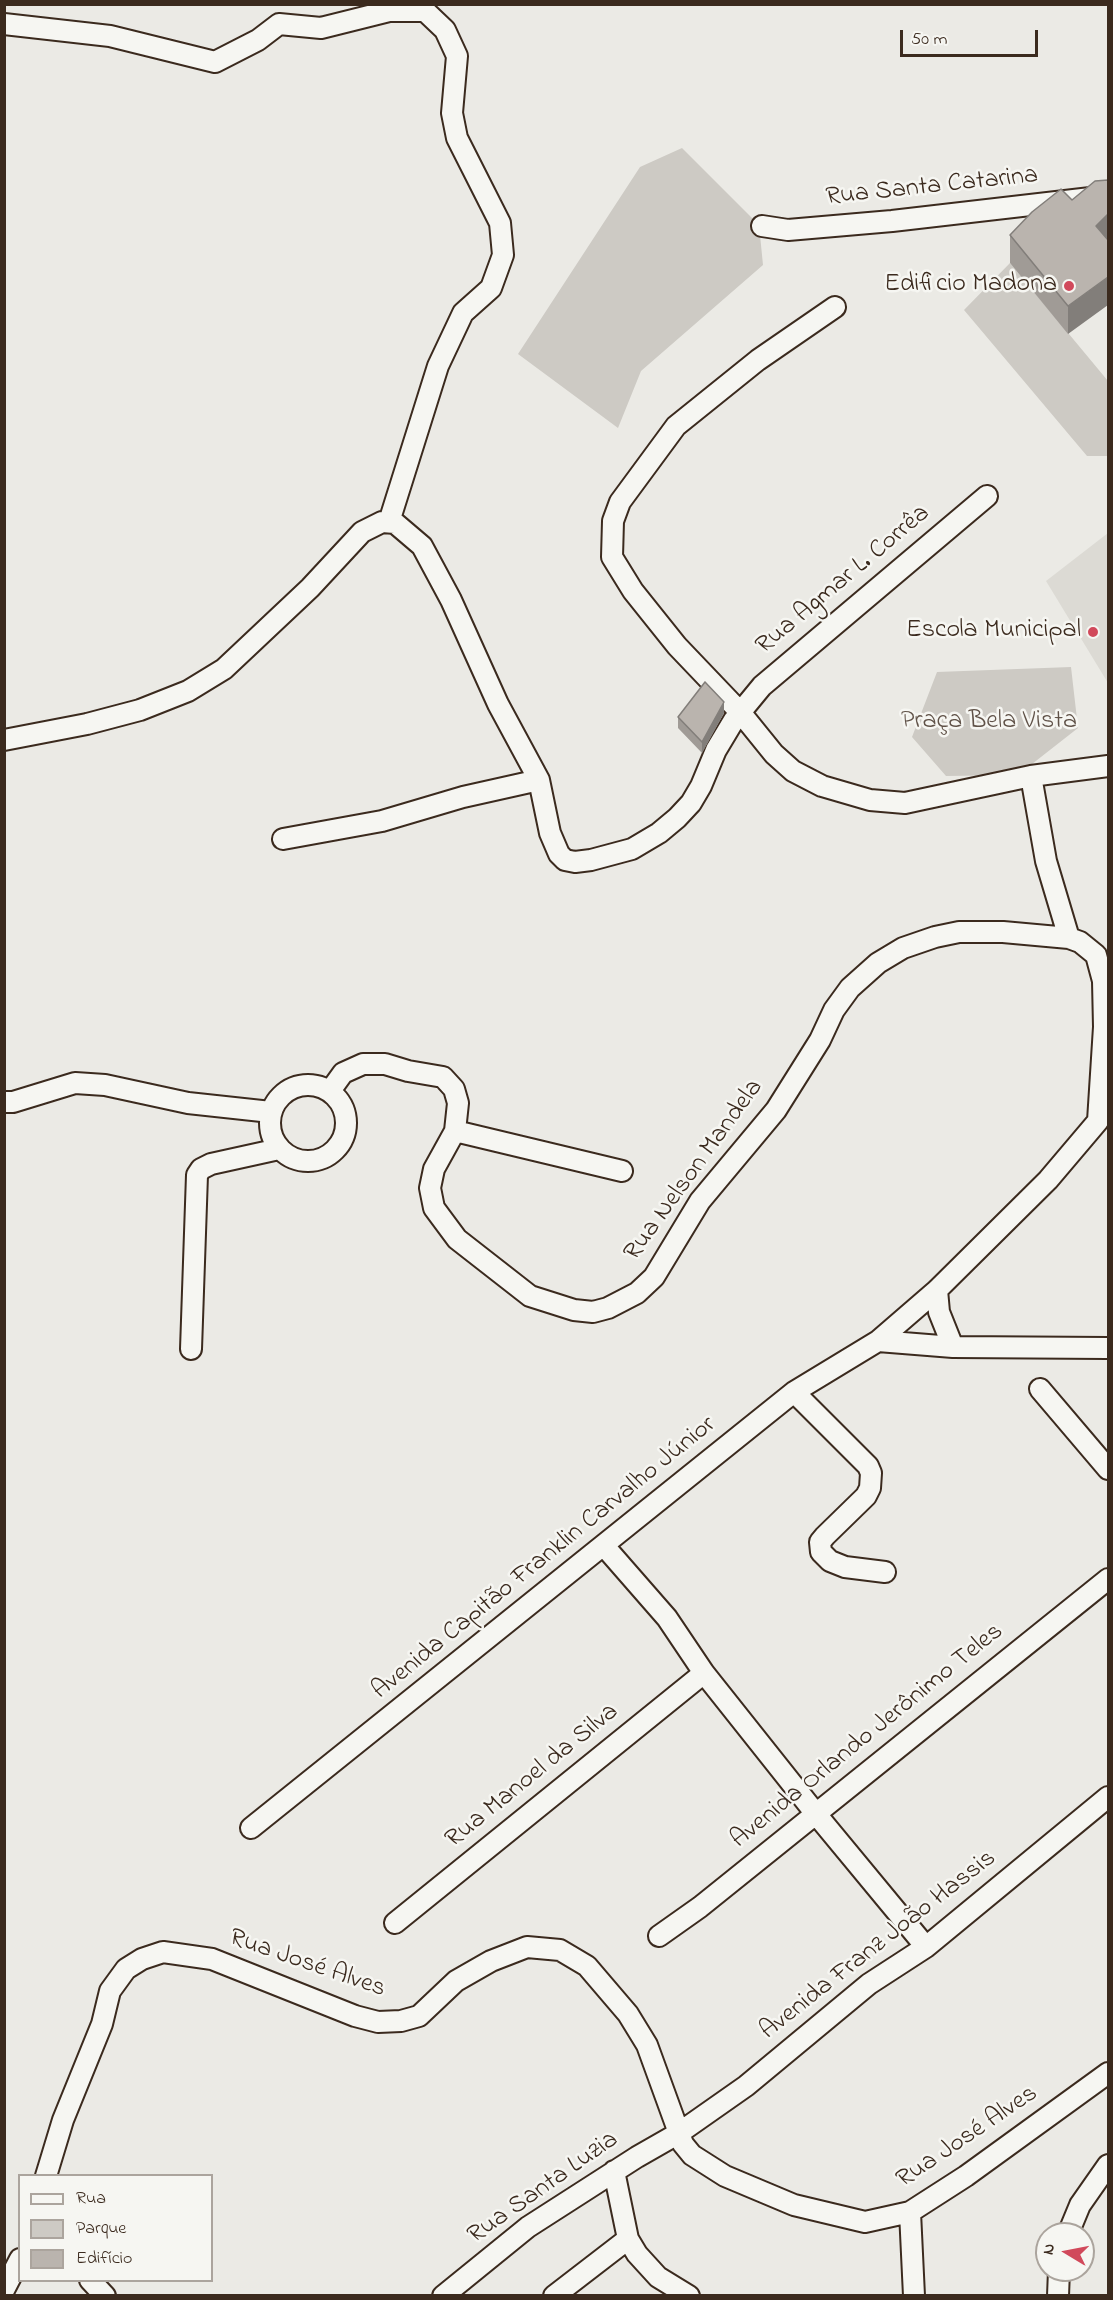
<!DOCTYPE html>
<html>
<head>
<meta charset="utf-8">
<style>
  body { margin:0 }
  #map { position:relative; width:1113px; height:2300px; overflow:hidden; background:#ebeae5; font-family:"Indie Flower",sans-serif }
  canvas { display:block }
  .frame { position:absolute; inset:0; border:6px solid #3b2a1e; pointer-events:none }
  .legend { position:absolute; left:18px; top:2174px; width:195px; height:108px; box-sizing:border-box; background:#f6f6f2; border:2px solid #aba49d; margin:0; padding:8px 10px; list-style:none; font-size:18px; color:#3b2a1e }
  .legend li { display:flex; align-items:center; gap:12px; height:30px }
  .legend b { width:30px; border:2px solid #aba49d }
  .north { position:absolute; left:1035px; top:2222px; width:60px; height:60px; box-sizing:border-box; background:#f6f6f2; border:2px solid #aba49d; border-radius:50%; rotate:280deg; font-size:16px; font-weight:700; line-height:24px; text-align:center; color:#3b2a1e }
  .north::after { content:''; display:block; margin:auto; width:21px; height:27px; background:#d1495b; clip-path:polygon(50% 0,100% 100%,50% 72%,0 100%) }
  .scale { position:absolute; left:900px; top:30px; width:138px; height:27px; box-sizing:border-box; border:3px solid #3b2a1e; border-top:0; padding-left:8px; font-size:18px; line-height:21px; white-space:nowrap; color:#3b2a1e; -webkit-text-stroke:4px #f6f6f2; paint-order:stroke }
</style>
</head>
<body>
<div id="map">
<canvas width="1113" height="2300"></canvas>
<div class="frame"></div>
<ul class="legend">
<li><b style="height:8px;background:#f6f6f2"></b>Rua</li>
<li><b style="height:16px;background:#cdcac4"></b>Parque</li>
<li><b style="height:16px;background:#bab4ae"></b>Edifício</li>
</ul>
<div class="north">N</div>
<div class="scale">50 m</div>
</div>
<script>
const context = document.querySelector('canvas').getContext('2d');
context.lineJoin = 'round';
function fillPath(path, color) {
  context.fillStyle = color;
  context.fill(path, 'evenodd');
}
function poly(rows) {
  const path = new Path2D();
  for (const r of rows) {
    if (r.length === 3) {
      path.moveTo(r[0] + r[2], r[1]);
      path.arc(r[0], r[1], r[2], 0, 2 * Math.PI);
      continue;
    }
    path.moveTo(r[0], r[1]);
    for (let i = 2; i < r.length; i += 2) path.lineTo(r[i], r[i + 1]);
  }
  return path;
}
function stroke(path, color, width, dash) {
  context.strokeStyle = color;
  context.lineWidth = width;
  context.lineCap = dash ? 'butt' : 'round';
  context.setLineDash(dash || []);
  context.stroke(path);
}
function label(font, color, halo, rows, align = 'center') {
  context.font = font + ' "Indie Flower",sans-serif';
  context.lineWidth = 5;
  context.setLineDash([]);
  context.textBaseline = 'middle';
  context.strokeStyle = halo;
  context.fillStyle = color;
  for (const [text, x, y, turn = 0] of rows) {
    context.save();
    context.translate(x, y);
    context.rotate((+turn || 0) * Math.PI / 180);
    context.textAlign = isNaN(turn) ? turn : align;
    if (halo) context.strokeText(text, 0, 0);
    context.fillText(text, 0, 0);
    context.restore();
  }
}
const built = poly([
  [1108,533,1108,683,1046,581]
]);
const green = poly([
  [682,148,759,225,763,265,641,371,618,428,518,354,640,167],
  [1010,263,1108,381,1108,456,1087,456,964,310],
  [1071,667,1078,728,1018,775,946,776,912,737,937,672]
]);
const minor = poly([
  [4,24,110,36,215,62,258,40,279,24,321,28,389,11,425,11,445,30,457,56,452,113,457,138,500,223,503,255,491,288,463,313,438,366,389,522],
  [762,226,788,230,892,221,1108,196],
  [835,307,758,360,676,426,620,502,613,521,612,557,633,591,677,646,740,712,774,754,793,771,822,786,870,800,905,803,1031,776,1108,766],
  [4,740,87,724,140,710,188,691,224,669,310,588,362,532,382,522,395,523,422,546,451,600,498,704,539,780,550,833,559,854,565,860,575,862,591,860,632,849,659,833,677,818,691,803,701,786,716,750,734,720,762,686,987,496],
  [1031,776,1046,861,1069,938],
  [283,839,382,821,463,797,539,780],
  [308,1123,38],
  [4,1102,13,1102,75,1083,105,1085,188,1103,271,1112],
  [455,1131,622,1171],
  [937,1290,939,1312,953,1347],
  [878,1341,953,1347,1108,1348],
  [191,1349,197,1175,201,1169,211,1164,279,1149],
  [1040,1389,1108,1469],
  [794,1392,868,1466,871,1473,870,1488,866,1496,825,1536,820,1542,821,1552,830,1561,845,1567,885,1572],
  [605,1547,667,1618,704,1673,816,1814,926,1947],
  [251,1828,794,1392,878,1341,937,1290,1048,1180,1098,1121,1104,1027,1103,981,1096,955,1080,942,1069,938,1003,932,959,932,935,937,903,948,878,963,850,988,834,1010,820,1040,776,1110,700,1201,654,1277,637,1293,608,1308,593,1312,574,1310,530,1296,457,1239,434,1208,430,1188,434,1169,455,1131,458,1103,454,1089,443,1077,408,1071,385,1064,363,1064,343,1073,330,1091],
  [395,1923,704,1673],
  [659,1936,700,1907,1108,1579],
  [614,2171,628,2239,637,2254,658,2277,689,2296],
  [46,2176,63,2120,102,2024,110,1991,126,1969,142,1959,163,1952,212,1959,355,2016,378,2022,401,2021,419,2016,456,1981,491,1961,527,1947,560,1950,587,1966,628,2014,647,2045,683,2144,692,2155,725,2176,794,2205,865,2222,910,2212,966,2176,1108,2073],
  [910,2212,914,2296],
  [1068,2234,1080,2205,1108,2165],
  [90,2280,105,2296],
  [4,2290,20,2259],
  [443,2296,528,2227,637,2157,679,2133,746,2086,869,1984,926,1947,1108,1797],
  [554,2296,628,2239],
  [1058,2296,1059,2270]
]);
const wall = poly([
  [1072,200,1068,334,1010,263,1010,235],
  [724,713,702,753,678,728,678,717]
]);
const shadedWall = poly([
  [1108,214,1108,242,1096,226],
  [1108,277,1108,305,1068,334,1068,306],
  [724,702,724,713,702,753,702,742]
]);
const building = poly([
  [1108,180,1108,214,1096,226,1108,240,1108,277,1068,306,1010,235,1032,212,1061,189,1072,200,1095,181,1108,180],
  [705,682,724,702,702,742,678,717,705,682]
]);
const markers = [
  [1069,286,6,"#d1495b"],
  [1093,632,6,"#d1495b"]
];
const streetNames = [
  ["Rua Santa Catarina",932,188,-6],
  ["Rua Agmar L. Corrêa",844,581,-40],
  ["Rua Nelson Mandela",695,1171,-54],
  ["Avenida Capitão Franklin Carvalho Júnior",545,1559,-39],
  ["Avenida Orlando Jerônimo Teles",868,1737,-39],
  ["Rua Manoel da Silva",533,1777,-39],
  ["Avenida Franz João Hassis",879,1946,-38],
  ["Rua José Alves",307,1965,19],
  ["Rua José Alves",968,2138,-34],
  ["Rua Santa Luzia",544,2189,-35]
];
const poiNames = [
  ["Edificio Madona",1057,286],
  ["Escola Municipal",1081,632]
];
const parkNames = [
  ["Praça Bela Vista",989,723]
];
fillPath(built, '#dcdad4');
fillPath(green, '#cdcac4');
stroke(minor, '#3b2a1e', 24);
stroke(minor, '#f6f6f2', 20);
fillPath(wall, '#a09b96');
fillPath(shadedWall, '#827e7a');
fillPath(building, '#bab4ae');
stroke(building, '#827e7a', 1.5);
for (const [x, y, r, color] of markers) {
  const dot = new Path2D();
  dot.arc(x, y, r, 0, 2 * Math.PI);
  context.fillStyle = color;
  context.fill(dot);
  stroke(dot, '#f6f6f2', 2);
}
label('26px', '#3b2a1e', '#f6f6f2', streetNames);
label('26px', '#3b2a1e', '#f6f6f2', poiNames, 'right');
label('26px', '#605248', '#f6f6f2', parkNames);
</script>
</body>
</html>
